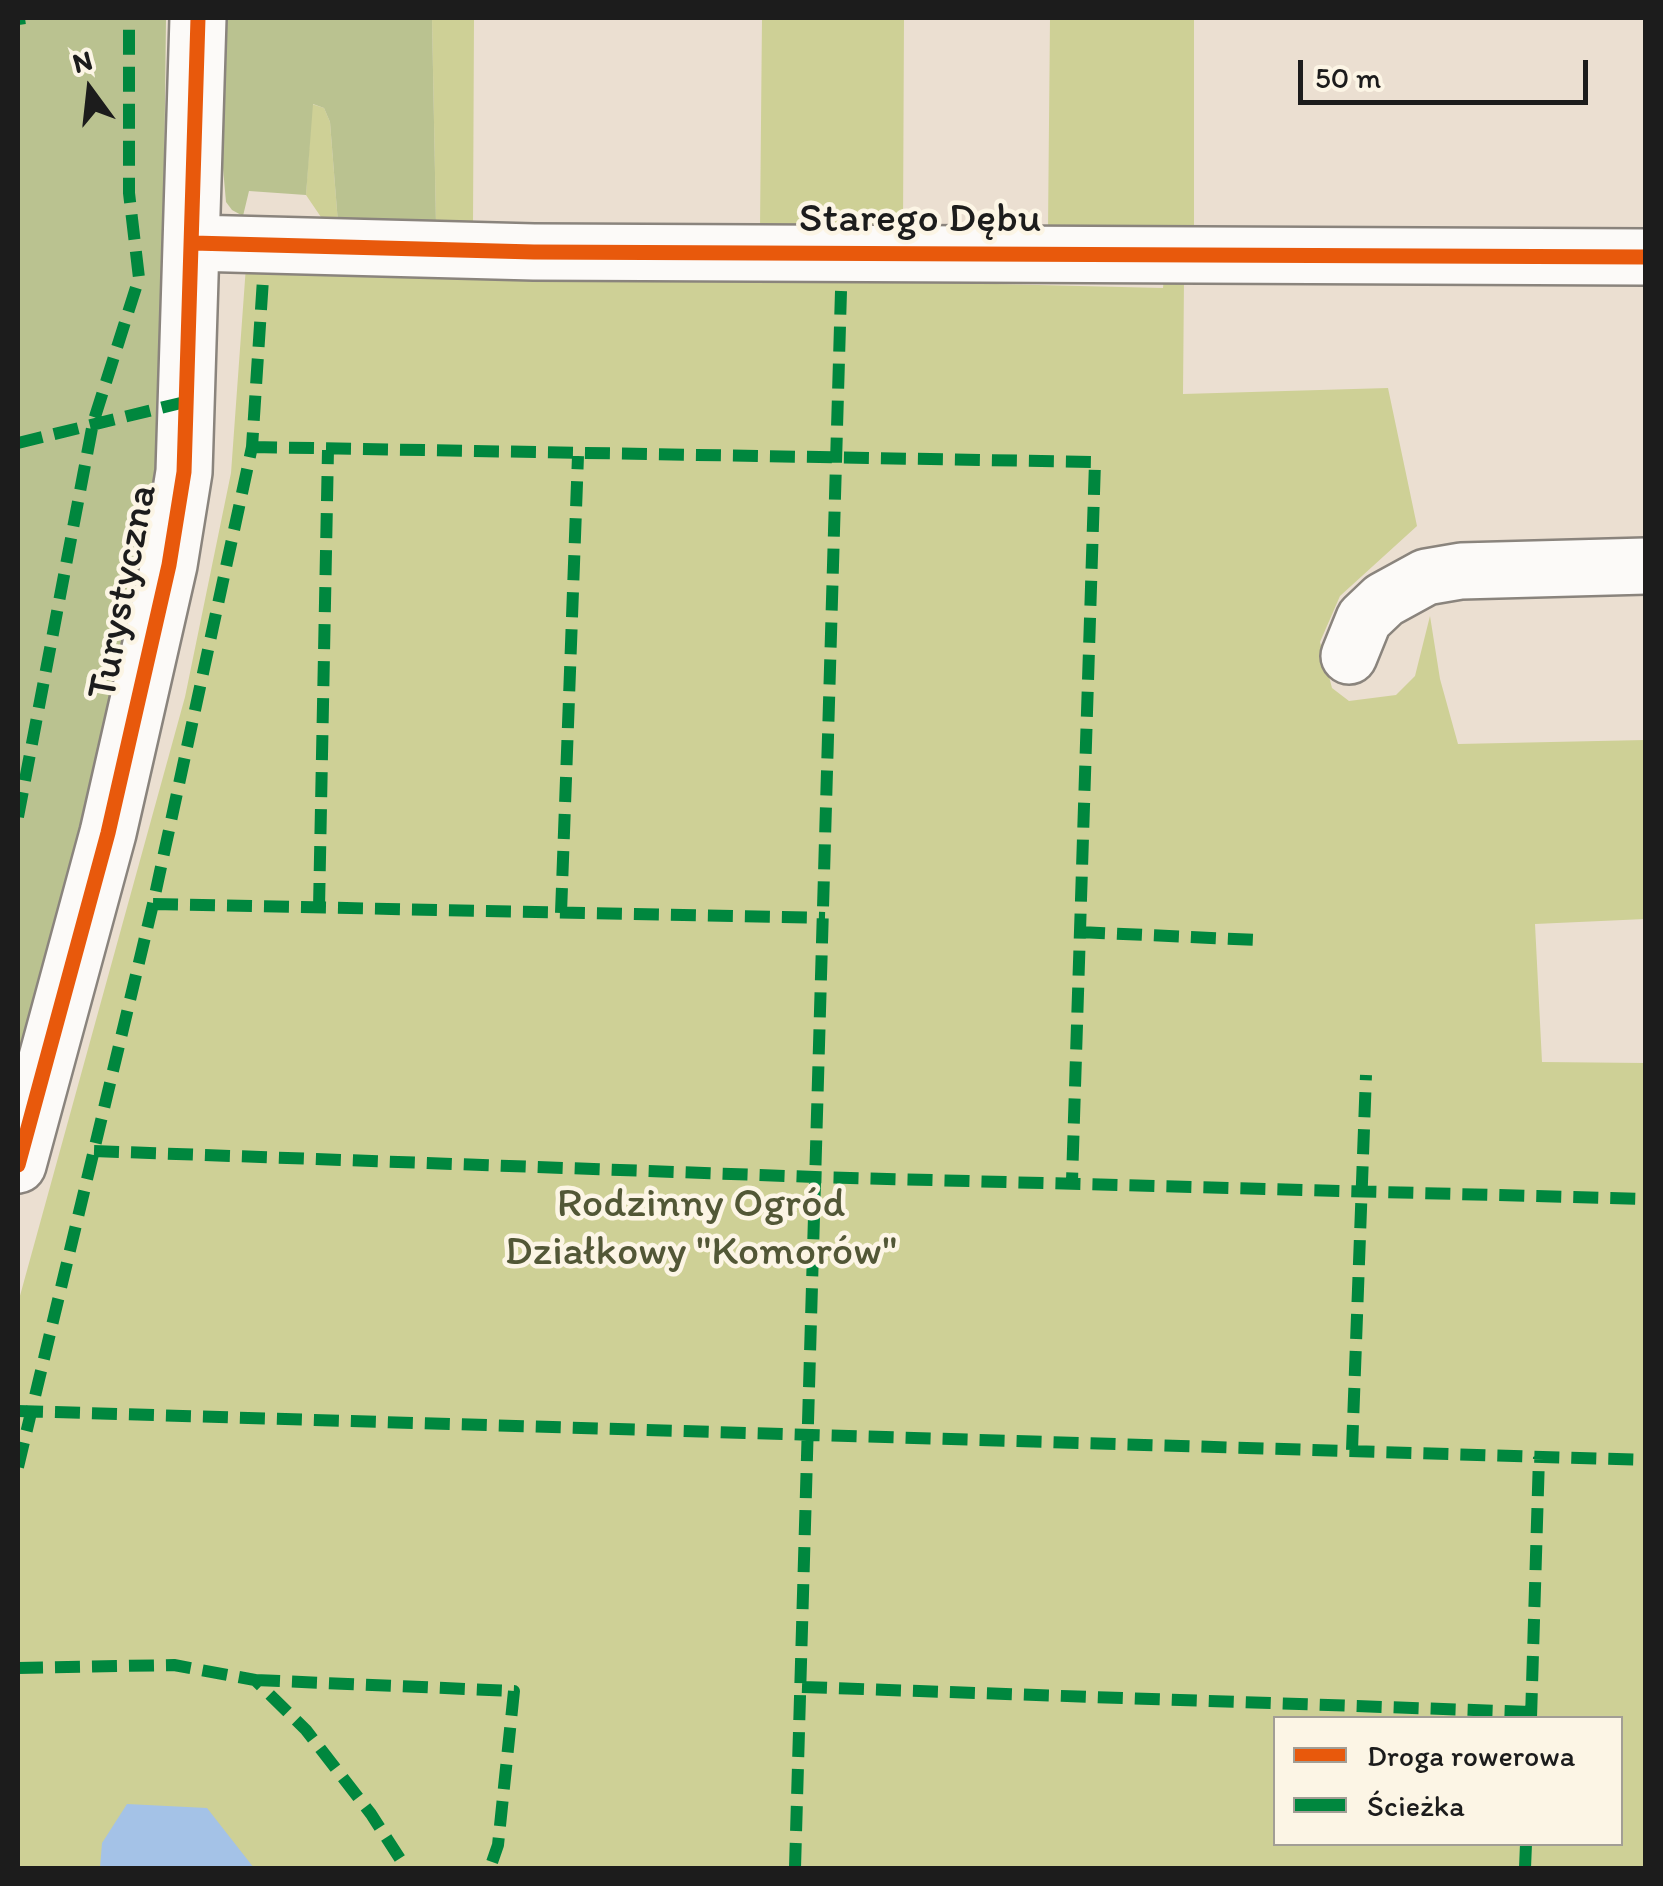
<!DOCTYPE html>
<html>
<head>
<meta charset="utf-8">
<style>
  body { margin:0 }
  #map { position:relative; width:1663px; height:1886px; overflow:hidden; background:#ebdfd1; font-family:Itim,sans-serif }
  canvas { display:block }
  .frame { position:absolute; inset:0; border:20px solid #1c1c1c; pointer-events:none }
  .legend { position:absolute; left:1273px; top:1716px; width:350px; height:130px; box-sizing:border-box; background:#fcf5e5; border:2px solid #a29e95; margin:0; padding:12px 18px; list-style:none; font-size:30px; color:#1c1c1c }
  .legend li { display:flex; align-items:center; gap:20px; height:50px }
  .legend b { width:50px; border:2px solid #a29e95 }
  .north { position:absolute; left:40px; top:40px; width:100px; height:100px; -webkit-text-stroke:8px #fcf5e5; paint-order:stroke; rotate:345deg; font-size:28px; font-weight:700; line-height:40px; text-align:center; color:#1c1c1c }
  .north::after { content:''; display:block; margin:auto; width:35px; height:45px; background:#1c1c1c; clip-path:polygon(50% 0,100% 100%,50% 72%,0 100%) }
  .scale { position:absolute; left:1298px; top:60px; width:290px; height:45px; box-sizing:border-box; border:5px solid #1c1c1c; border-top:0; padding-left:12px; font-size:30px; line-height:35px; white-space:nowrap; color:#1c1c1c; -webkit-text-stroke:8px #fcf5e5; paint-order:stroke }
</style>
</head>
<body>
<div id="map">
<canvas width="1663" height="1886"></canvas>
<div class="frame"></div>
<ul class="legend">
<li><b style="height:12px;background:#e8590c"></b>Droga rowerowa</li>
<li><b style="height:12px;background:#00873e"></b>Ścieżka</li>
</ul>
<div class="north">N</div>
<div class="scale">50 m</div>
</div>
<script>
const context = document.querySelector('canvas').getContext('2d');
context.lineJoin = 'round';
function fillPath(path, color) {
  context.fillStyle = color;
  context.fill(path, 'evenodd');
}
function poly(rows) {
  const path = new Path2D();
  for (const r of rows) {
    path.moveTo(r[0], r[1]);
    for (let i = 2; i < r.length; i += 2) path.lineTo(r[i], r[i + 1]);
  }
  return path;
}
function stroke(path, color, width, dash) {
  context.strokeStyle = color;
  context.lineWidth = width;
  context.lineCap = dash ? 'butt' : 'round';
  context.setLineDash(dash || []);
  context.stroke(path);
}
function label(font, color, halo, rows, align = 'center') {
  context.font = font + ' Itim,sans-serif';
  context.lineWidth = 9;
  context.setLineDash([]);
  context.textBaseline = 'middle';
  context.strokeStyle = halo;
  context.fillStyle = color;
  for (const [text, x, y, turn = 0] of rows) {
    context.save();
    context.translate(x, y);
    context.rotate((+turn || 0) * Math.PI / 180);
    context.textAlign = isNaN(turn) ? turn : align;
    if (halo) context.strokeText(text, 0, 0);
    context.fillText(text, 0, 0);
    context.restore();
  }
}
const green = poly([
  [432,18,474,18,473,225,436,225],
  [762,18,904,18,903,227,760,228],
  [1050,18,1194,18,1194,232,1048,229],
  [312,104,324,108,330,122,338,223,325,223,306,195],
  [246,266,1163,288,1164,278,1184,279,1183,394,1388,388,1417,526,1340,596,1320,642,1332,688,1349,701,1396,695,1415,676,1430,616,1440,679,1458,744,1645,740,1645,919,1535,924,1542,1062,1645,1063,1645,1868,18,1868,18,1303,185,697,231,473],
  [1276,1718,1620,1718,1620,1844,1276,1844]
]);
const forest = poly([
  [18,18,166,18,164,187,177,189,168,471,18,1118],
  [211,18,432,18,436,225,338,223,330,122,324,108,313,104,306,195,249,191,243,216,232,210,226,202,223,168,210,167]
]);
const water = poly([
  [127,1804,207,1808,254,1868,100,1868,102,1843]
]);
const minor = poly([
  [193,243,534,252,1646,257],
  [1349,656,1364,619,1384,600,1426,577,1461,571,1646,566],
  [18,1165,108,833,169,565,184,472,198,18]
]);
const quiet = poly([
  [18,19,25,18],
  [18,443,189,401],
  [252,447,1095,462,1072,1181],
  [18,817,93,423,139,278,129,193,129,18],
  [153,904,825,918],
  [319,908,328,450],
  [561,913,578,456],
  [1080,932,1256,940],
  [94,1151,815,1177,1646,1199],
  [18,1411,1646,1460],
  [1352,1450,1366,1075],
  [18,1467,153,904,252,447,263,279],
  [18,1668,174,1665,255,1680,306,1730,371,1814,406,1868],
  [255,1680,514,1691,498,1845,490,1868],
  [802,1687,1531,1712],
  [1531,1718,1539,1457],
  [795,1868,841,291],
  [1525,1868,1526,1844]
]);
const cycleway = poly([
  [193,243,534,252,1646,257],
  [18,1165,108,833,169,565,184,472,198,18]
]);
const streetNames = [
  ["Starego Dębu",920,220],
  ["Turystyczna",124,592,-79]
];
const parkNames = [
  ["Rodzinny Ogród",701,1205],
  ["Działkowy \"Komorów\"",701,1253]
];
fillPath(green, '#ced096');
fillPath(forest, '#bac290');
fillPath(water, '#a4c2e7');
stroke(minor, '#8a847d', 60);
stroke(minor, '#fcfaf8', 55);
stroke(quiet, '#00873e', 12, [25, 12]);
stroke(cycleway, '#e8590c', 15);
label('42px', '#1c1c1c', '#fcf5e5', streetNames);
label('42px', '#525736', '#fcf5e5', parkNames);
</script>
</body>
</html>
